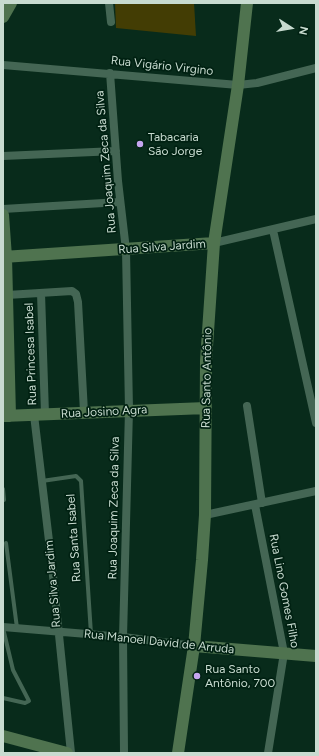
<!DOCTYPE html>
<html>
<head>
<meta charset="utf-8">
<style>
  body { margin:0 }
  #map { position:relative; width:319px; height:756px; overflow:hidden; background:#082b1b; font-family:Figtree,sans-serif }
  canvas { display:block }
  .frame { position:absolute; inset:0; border:4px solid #c8dbd0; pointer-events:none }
  .north { position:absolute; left:271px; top:8px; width:40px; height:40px; -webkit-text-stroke:3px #002112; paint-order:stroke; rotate:102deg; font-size:11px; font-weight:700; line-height:16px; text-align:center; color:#c8dbd0 }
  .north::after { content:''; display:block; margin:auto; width:14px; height:18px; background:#c8dbd0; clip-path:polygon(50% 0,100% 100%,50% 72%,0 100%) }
</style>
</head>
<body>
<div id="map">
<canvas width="319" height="756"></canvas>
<div class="frame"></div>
<div class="north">N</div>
</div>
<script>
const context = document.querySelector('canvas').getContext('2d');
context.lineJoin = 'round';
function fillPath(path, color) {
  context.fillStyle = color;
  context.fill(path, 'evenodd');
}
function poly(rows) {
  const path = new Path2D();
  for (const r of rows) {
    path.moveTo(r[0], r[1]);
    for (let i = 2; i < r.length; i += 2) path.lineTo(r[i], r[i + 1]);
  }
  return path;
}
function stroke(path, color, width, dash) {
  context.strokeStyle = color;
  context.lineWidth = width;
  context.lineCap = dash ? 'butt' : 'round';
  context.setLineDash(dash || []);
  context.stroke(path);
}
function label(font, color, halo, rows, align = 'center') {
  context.font = font + ' Figtree,sans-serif';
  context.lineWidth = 3.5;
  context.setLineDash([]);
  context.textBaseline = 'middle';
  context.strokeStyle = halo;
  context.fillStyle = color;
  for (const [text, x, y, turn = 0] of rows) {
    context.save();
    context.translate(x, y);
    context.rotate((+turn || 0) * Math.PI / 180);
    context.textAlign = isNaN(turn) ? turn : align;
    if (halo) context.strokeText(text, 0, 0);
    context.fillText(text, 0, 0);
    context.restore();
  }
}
const green = poly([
  [115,3,194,3,196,36,116,28]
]);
const lane = poly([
  [42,481,76,476,81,481,91,634],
  [3,489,4,500],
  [6,543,17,628],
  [3,628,13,670,29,701,25,703,3,698]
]);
const street = poly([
  [109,3,111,22],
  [3,65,238,85,257,83,316,68],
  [110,73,118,181,126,250,129,410,123,637,124,753],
  [3,156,116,151],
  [3,209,120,202],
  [273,230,316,423],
  [214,243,316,219],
  [41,293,45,414],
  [7,295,72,291,76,294,78,302,84,412],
  [247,406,262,503],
  [34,415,52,566,71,753],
  [255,505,284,653,268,753],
  [205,515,316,491],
  [3,627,123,637,194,646]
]);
const secondary = poly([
  [3,17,11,3],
  [3,215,6,257,10,416],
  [3,257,214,243],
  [3,416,206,408],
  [194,646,316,656],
  [3,736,67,753],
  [178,753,194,646,202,560,205,515,206,361,214,243,238,85,247,3]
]);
const markers = [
  [140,144,4,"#c6a6f0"],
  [197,676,4,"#c6a6f0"]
];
const streetNames = [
  ["Rua Vigário Virgino",162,66,6],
  ["Rua Joaquim Zeca da Silva",106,162,-95],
  ["Rua Silva Jardim",162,247,-4],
  ["Rua Princesa Isabel",31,354,-92],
  ["Rua Santo Antônio",207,378,-89],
  ["Rua Josino Agra",104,412,-3],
  ["Rua Joaquim Zeca da Silva",114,508,-89],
  ["Rua Santa Isabel",74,538,-94],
  ["Rua Silva Jardim",53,584,-95],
  ["Rua Lino Gomes Filho",284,591,79],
  ["Rua Manoel David de Arruda",159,642,6]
];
const poiNames = [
  ["Tabacaria",148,137],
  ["São Jorge",148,151],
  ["Rua Santo",205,669],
  ["Antônio, 700",205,683]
];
fillPath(green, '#433d04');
stroke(lane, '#446654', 4);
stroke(street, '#446654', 8);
stroke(secondary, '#4f734f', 12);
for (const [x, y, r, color] of markers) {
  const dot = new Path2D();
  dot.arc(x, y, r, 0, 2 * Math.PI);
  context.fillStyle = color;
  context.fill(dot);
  stroke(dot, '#002112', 1.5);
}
label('12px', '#c8dbd0', '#002112', streetNames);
label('12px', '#c8dbd0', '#002112', poiNames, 'left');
</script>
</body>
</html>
